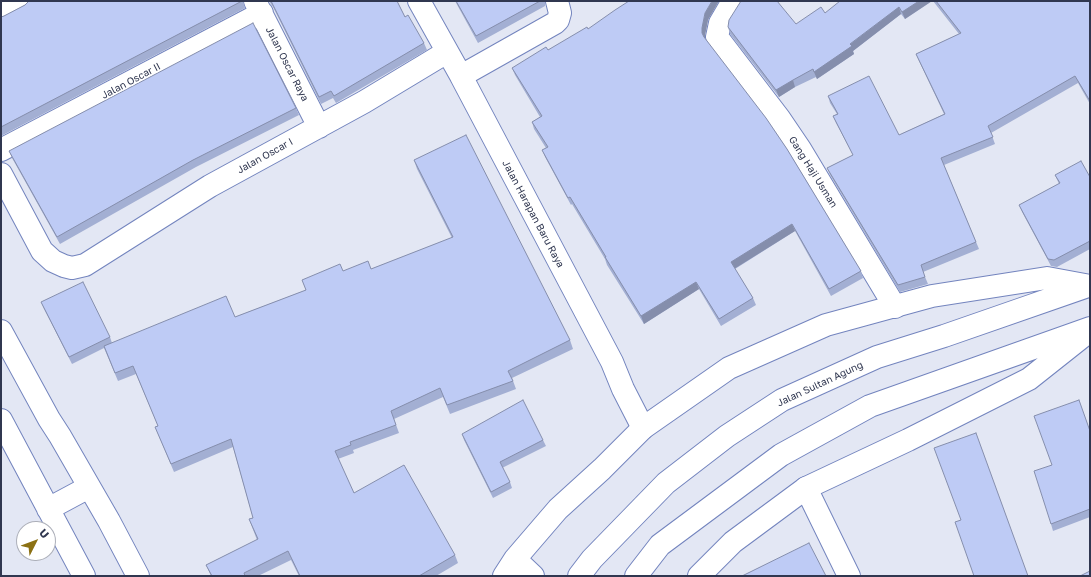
<!DOCTYPE html>
<html>
<head>
<meta charset="utf-8">
<style>
  body { margin:0 }
  #map { position:relative; width:1091px; height:577px; overflow:hidden; background:#e3e7f4; font-family:"Golos Text",sans-serif }
  canvas { display:block }
  .frame { position:absolute; inset:0; border:2px solid #303750; pointer-events:none }
  .north { position:absolute; left:16px; top:521px; width:40px; height:40px; box-sizing:border-box; background:#fff; border:1px solid #acafb9; border-radius:50%; rotate:48deg; font-size:11px; font-weight:700; line-height:16px; text-align:center; color:#303750 }
  .north::after { content:''; display:block; margin:auto; width:14px; height:18px; background:#8c7114; clip-path:polygon(50% 0,100% 100%,50% 72%,0 100%) }
</style>
</head>
<body>
<div id="map">
<canvas width="1091" height="577"></canvas>
<div class="frame"></div>
<div class="north">U</div>
</div>
<script>
const context = document.querySelector('canvas').getContext('2d');
context.lineJoin = 'round';
function poly(rows) {
  const path = new Path2D();
  for (const r of rows) {
    path.moveTo(r[0], r[1]);
    for (let i = 2; i < r.length; i += 2) path.lineTo(r[i], r[i + 1]);
  }
  return path;
}
function stroke(path, color, width, dash) {
  context.strokeStyle = color;
  context.lineWidth = width;
  context.lineCap = dash ? 'butt' : 'round';
  context.setLineDash(dash || []);
  context.stroke(path);
}
function fillPath(path, color) {
  context.fillStyle = color;
  context.fill(path, 'evenodd');
}
function label(font, color, halo, rows, align = 'center') {
  context.font = font + ' "Golos Text",sans-serif';
  context.lineWidth = 3;
  context.setLineDash([]);
  context.textBaseline = 'middle';
  context.strokeStyle = halo;
  context.fillStyle = color;
  for (const [text, x, y, turn = 0] of rows) {
    context.save();
    context.translate(x, y);
    context.rotate((+turn || 0) * Math.PI / 180);
    context.textAlign = isNaN(turn) ? turn : align;
    if (halo) context.strokeText(text, 0, 0);
    context.fillText(text, 0, 0);
    context.restore();
  }
}
const minor = poly([
  [255,1,319,127],
  [419,1,461,76,612,362,623,389,643,428],
  [733,1,720,23,717,37,779,118,800,149,895,307],
  [1,12,21,1],
  [461,76,555,23,558,20,560,13,557,1],
  [1,150,262,13],
  [1,174,42,251,53,261,64,266,72,268,85,265,210,186,364,102,447,52],
  [1,331,49,419,60,436,109,521,138,576],
  [1,420,84,576],
  [806,488,849,576],
  [48,509,89,487]
]);
const highway = poly([
  [515,559,533,576],
  [504,576,515,559,558,509,602,469,643,428,729,368,826,325,932,296,1047,278,1090,286],
  [579,576,592,559,666,483,727,436,782,400,877,357,944,336,1088,286],
  [636,576,660,545,781,455,870,406,1090,328],
  [699,576,733,542,806,488,908,440,1029,379,1082,337]
]);
const wall = poly([
  [29,1,243,1,245,8,1,136,1,17,4,16,25,5],
  [269,1,397,1,405,17,424,43,427,50,336,103,333,98,321,104,273,7],
  [455,1,545,1,545,6,478,43],
  [932,1,905,19,901,14,853,51,854,54,817,79,816,77,795,87,779,97,730,34,728,27,796,24,825,13],
  [933,1,1090,1,1090,104,1078,83,991,133,995,144,944,165,979,249,923,272,928,284,900,292,830,175,827,168,853,155,836,123,833,116,837,114,830,103,828,96,899,135,944,114,919,61,916,54,959,34],
  [708,20,705,35,705,38,861,271,863,278,831,296,795,231,735,269,753,298,756,305,721,326,699,289,644,324,607,265,605,259,572,204,571,205,545,157,542,150,546,148,534,129,532,122,540,117,515,75,512,68,548,50,588,29],
  [296,108,299,115,196,167,60,244,12,158,9,151],
  [414,160,570,340,573,349,512,378,516,389,450,414,443,397,394,419,399,433,353,450,354,453,338,459,354,493,455,555,458,563,436,576,299,576,291,560,258,576,211,576,206,565,257,540,249,519,253,518,233,447,174,472,155,427,158,426,136,374,118,381,104,348,72,364,44,309,41,302,110,337,112,343,235,317,306,290,302,280,343,271,371,269,452,238,417,169],
  [1055,175,1090,177,1090,249,1057,267,1051,266,1022,212,1019,205,1059,184],
  [1090,431,1090,517,1053,531,1051,524,1052,465],
  [462,434,543,440,546,446,502,468,510,482,512,488,493,498,464,440]
]);
const shadedWall = poly([
  [712,1,719,1,708,20,705,35,705,40,702,33,702,28,705,13],
  [919,1,932,1,905,19,902,12],
  [899,7,901,14,853,51,854,54,817,79,814,72],
  [793,80,795,87,779,97,776,90],
  [792,224,795,231,734,269,731,262],
  [696,282,699,289,644,324,641,316]
]);
const building = poly([
  [29,1,242,1,1,127,1,17,4,16,25,5,29,1],
  [271,1,397,1,405,17,408,15,424,43,334,96,331,91,319,97,271,1],
  [456,1,540,1,476,36,456,1],
  [629,1,712,1,705,13,702,28,702,33,704,37,766,118,787,149,861,271,829,289,792,224,731,262,753,298,719,319,696,282,641,316,605,257,606,257,570,197,568,198,542,150,548,147,532,122,542,116,512,68,546,47,548,50,587,27,588,29,615,10,629,1],
  [741,1,777,1,796,24,821,7,825,13,840,1,919,1,902,12,899,7,850,44,852,46,814,72,813,69,793,80,776,90,728,27,729,20,741,1],
  [936,1,1090,1,1090,101,1075,76,988,126,993,137,941,158,976,242,921,265,925,277,898,285,827,168,853,155,833,116,838,114,828,96,869,76,899,135,945,114,916,54,961,33,936,1],
  [253,23,296,108,193,160,57,237,9,151,253,23],
  [466,135,570,340,508,371,513,381,447,405,440,388,391,411,396,425,350,442,351,445,335,451,354,493,404,465,455,555,419,576,300,576,288,551,244,573,245,576,212,576,206,565,258,539,249,519,253,518,231,439,171,464,155,427,158,426,133,366,115,373,104,346,226,296,235,317,306,290,302,280,340,264,343,271,368,261,371,269,453,237,414,160,466,135],
  [1081,161,1090,177,1090,241,1054,260,1048,259,1019,205,1060,183,1055,175,1081,161],
  [83,282,110,337,69,357,41,302,83,282],
  [523,400,543,440,500,462,510,482,491,492,462,434,523,400],
  [1079,400,1090,431,1090,509,1051,524,1034,471,1052,465,1034,416,1079,400],
  [976,433,1028,576,974,576,955,522,961,520,934,448,976,433],
  [809,543,826,576,742,576,809,543],
  [1090,571,1090,576,1080,576,1090,571]
]);
const streetNames = [
  ["Jalan Oscar Raya",287,64,63],
  ["Jalan Oscar II",131,81,-28],
  ["Jalan Oscar I",265,156,-29],
  ["Gang Haji Usman",813,172,58],
  ["Jalan Harapan Baru Raya",533,214,62],
  ["Jalan Sultan Agung",820,384,-25]
];
stroke(minor, '#7384be', 24);
stroke(highway, '#7384be', 24);
stroke(minor, '#fff', 22);
stroke(highway, '#fff', 22);
fillPath(wall, '#a3afd3');
fillPath(shadedWall, '#858eac');
fillPath(building, '#becbf5');
stroke(building, '#858eac', 1);
label('10px', '#303750', '#fff', streetNames);
</script>
</body>
</html>
